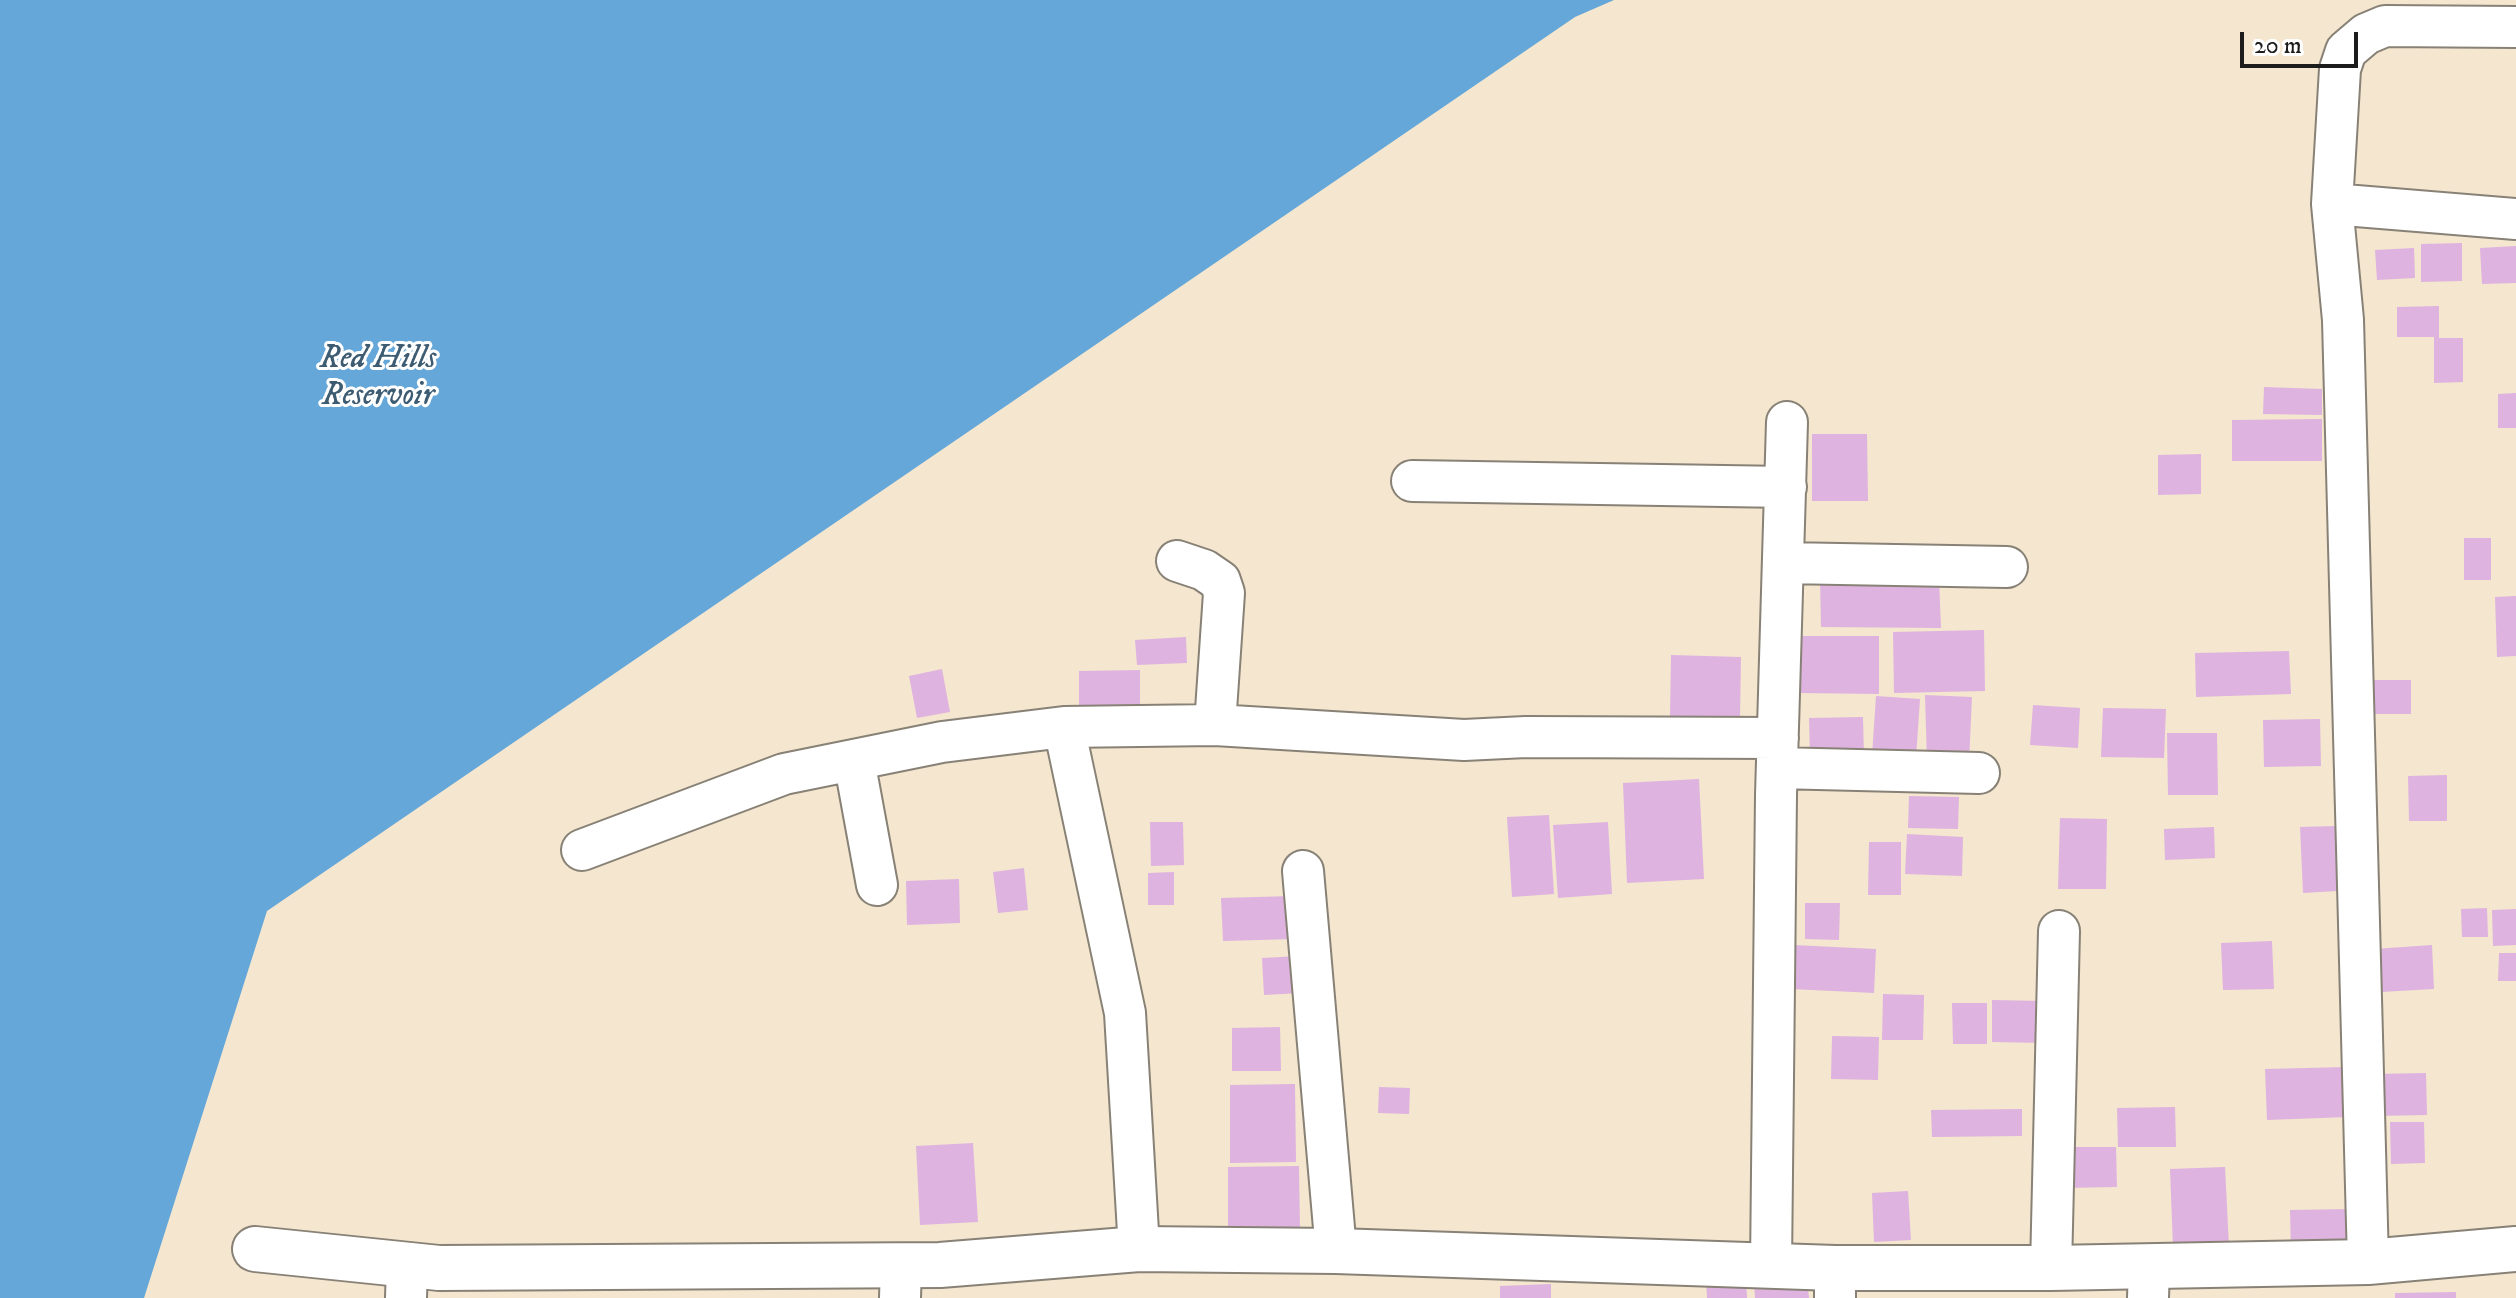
<!DOCTYPE html>
<html>
<head>
<meta charset="utf-8">
<style>
  body { margin:0 }
  #map { position:relative; width:2516px; height:1298px; overflow:hidden; background:#f4e6cf; font-family:"IM FELL DW Pica",serif }
  canvas { display:block }
  .scale { position:absolute; left:2240px; top:32px; width:118px; height:36px; box-sizing:border-box; border:4px solid #1c1c1c; border-top:0; padding-left:10px; font-size:24px; line-height:28px; white-space:nowrap; color:#1c1c1c; -webkit-text-stroke:6px #fff; paint-order:stroke }
</style>
</head>
<body>
<div id="map">
<canvas width="2516" height="1298"></canvas>
<div class="scale">20 m</div>
</div>
<script>
const context = document.querySelector('canvas').getContext('2d');
context.lineJoin = 'round';
function fillPath(path, color) {
  context.fillStyle = color;
  context.fill(path, 'evenodd');
}
function poly(rows) {
  const path = new Path2D();
  for (const r of rows) {
    path.moveTo(r[0], r[1]);
    for (let i = 2; i < r.length; i += 2) path.lineTo(r[i], r[i + 1]);
  }
  return path;
}
function stroke(path, color, width, dash) {
  context.strokeStyle = color;
  context.lineWidth = width;
  context.lineCap = dash ? 'butt' : 'round';
  context.setLineDash(dash || []);
  context.stroke(path);
}
function label(font, color, halo, rows, align = 'center') {
  context.font = font + ' "IM FELL DW Pica",serif';
  context.lineWidth = 6;
  context.setLineDash([]);
  context.textBaseline = 'middle';
  context.strokeStyle = halo;
  context.fillStyle = color;
  for (const [text, x, y, turn = 0] of rows) {
    context.save();
    context.translate(x, y);
    context.rotate((+turn || 0) * Math.PI / 180);
    context.textAlign = isNaN(turn) ? turn : align;
    if (halo) context.strokeText(text, 0, 0);
    context.fillText(text, 0, 0);
    context.restore();
  }
}
const water = poly([
  [0,0,1614,0,1575,17,267,911,144,1298,0,1298]
]);
const building = poly([
  [2462,243,2462,281,2421,282,2421,244],
  [2516,246,2516,283,2482,284,2480,248],
  [2414,248,2415,278,2377,280,2375,250],
  [2439,306,2439,338,2463,338,2463,382,2434,383,2434,337,2397,337,2397,307],
  [2264,387,2322,389,2322,415,2263,414],
  [2516,393,2516,428,2498,428,2498,394],
  [2322,419,2322,461,2232,461,2232,420],
  [1812,434,1867,434,1868,501,1812,501],
  [2201,454,2201,494,2158,495,2158,455],
  [2464,538,2491,538,2491,580,2464,580],
  [1820,579,1939,579,1941,628,1821,627],
  [2516,596,2516,656,2497,657,2495,597],
  [1984,630,1985,691,1894,693,1893,632],
  [1798,636,1879,636,1879,694,1797,693],
  [1186,637,1187,663,1137,665,1135,640],
  [2289,651,2291,694,2196,697,2195,653],
  [1671,655,1741,657,1740,718,1670,717],
  [942,669,950,712,917,718,909,676],
  [1140,670,1140,712,1079,713,1079,671],
  [2372,680,2411,680,2411,714,2372,714],
  [1925,695,1972,697,1969,763,1927,762],
  [1876,696,1920,699,1916,758,1872,756],
  [2033,705,2080,708,2078,748,2030,745],
  [2103,708,2166,709,2164,758,2101,757],
  [1863,717,1864,756,1810,758,1809,718],
  [2320,719,2321,766,2264,767,2263,720],
  [2167,733,2217,733,2218,795,2168,795],
  [2447,775,2447,821,2409,821,2408,776],
  [1699,779,1704,879,1627,883,1623,783],
  [1909,796,1959,797,1958,829,1908,828],
  [1549,815,1554,894,1512,897,1507,817],
  [2060,818,2107,819,2106,889,2058,889],
  [1150,822,1183,822,1184,865,1151,866],
  [1608,822,1612,894,1558,898,1553,825],
  [2335,826,2337,891,2303,893,2300,827],
  [2214,827,2215,858,2165,860,2164,829],
  [1907,834,1963,837,1962,876,1905,874],
  [1869,842,1901,842,1901,895,1868,895],
  [1024,868,1028,910,998,913,993,872],
  [1174,872,1174,905,1148,905,1148,873],
  [959,879,960,923,907,925,906,881],
  [1292,896,1294,939,1223,941,1221,898],
  [1805,903,1840,903,1839,940,1805,939],
  [2487,908,2488,937,2462,937,2461,909],
  [2516,909,2516,945,2493,946,2492,910],
  [2272,941,2274,989,2223,990,2221,943],
  [1793,945,1876,949,1874,993,1791,989],
  [2432,945,2434,989,2363,993,2360,950],
  [2499,953,2516,953,2516,981,2498,981],
  [1299,956,1301,993,1264,995,1262,958],
  [1883,994,1924,995,1923,1040,1882,1040],
  [1992,1000,2044,1001,2043,1043,1992,1042],
  [1952,1003,1987,1003,1987,1044,1953,1044],
  [1280,1027,1281,1071,1232,1071,1232,1028],
  [1832,1036,1879,1037,1878,1080,1831,1079],
  [2347,1067,2348,1117,2267,1120,2265,1069],
  [2426,1073,2427,1115,2376,1116,2374,1074],
  [1295,1084,1296,1162,1230,1163,1230,1085],
  [1379,1087,1410,1088,1409,1114,1378,1113],
  [2175,1107,2176,1147,2118,1147,2117,1108],
  [2022,1109,2022,1136,1932,1137,1931,1110],
  [2390,1122,2424,1122,2425,1163,2391,1164],
  [973,1143,978,1222,920,1225,916,1146],
  [2063,1147,2116,1147,2117,1187,2064,1188],
  [1299,1166,1300,1232,1228,1233,1228,1167],
  [2225,1167,2229,1246,2173,1248,2170,1169],
  [1908,1191,1911,1240,1874,1242,1872,1193],
  [2350,1209,2351,1252,2291,1253,2290,1210],
  [1746,1278,1747,1298,1707,1298,1706,1280],
  [1807,1279,1809,1298,1755,1298,1754,1282],
  [1551,1284,1551,1298,1500,1298,1500,1286],
  [2456,1292,2456,1298,2395,1298,2395,1293]
]);
const minor = poly([
  [2332,204,2516,219],
  [1412,481,1786,487],
  [1177,561,1204,570,1220,581,1224,593,1215,725],
  [1784,563,2007,567],
  [1064,727,1125,1013,1139,1249],
  [854,760,877,885],
  [1777,768,1979,773],
  [582,850,784,774,942,742,1064,727,1215,725,1464,740,1526,737,1778,738],
  [1303,871,1336,1251],
  [2368,1262,2343,320,2332,204,2340,69,2346,51,2366,34,2385,26,2516,27],
  [1771,1266,1776,795,1787,422],
  [1835,1268,1835,1298],
  [2051,1268,2059,931],
  [406,1298,407,1264],
  [900,1298,901,1265],
  [2148,1298,2149,1266]
]);
const tertiary = poly([
  [255,1249,439,1268,940,1265,1139,1249,1336,1251,1835,1268,2051,1268,2368,1262,2516,1249]
]);
const waterNames = [
  ["Red Hills",378,360],
  ["Reservoir",378,397]
];
fillPath(water, '#65a7d9');
fillPath(building, '#deb3e0');
stroke(minor, '#888176', 44);
stroke(tertiary, '#888176', 48);
stroke(minor, '#fff', 40);
stroke(tertiary, '#fff', 44);
label('italic 32px', '#3d5b71', '#fff', waterNames);
</script>
</body>
</html>
